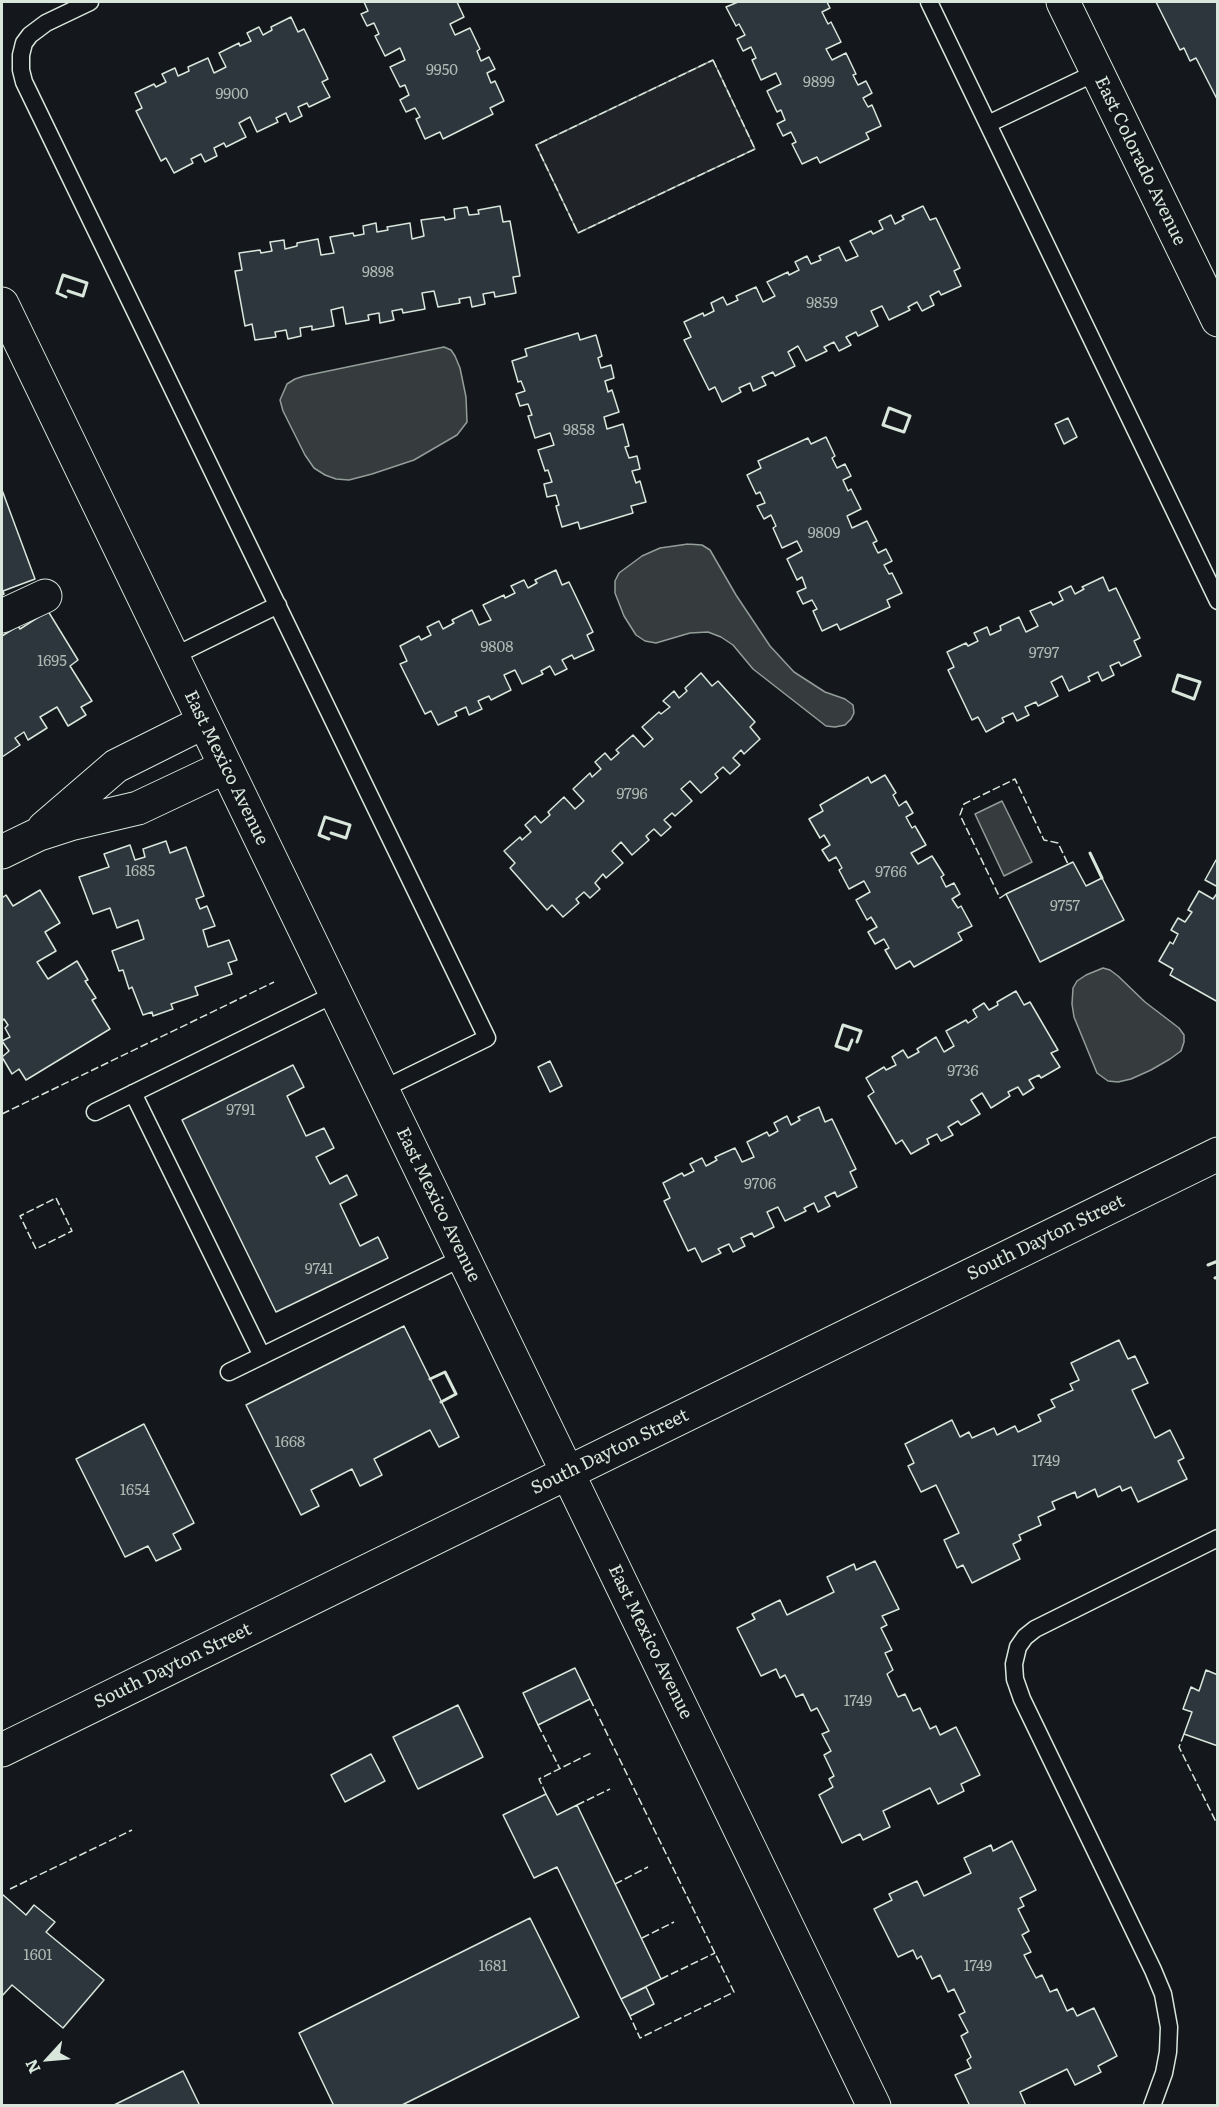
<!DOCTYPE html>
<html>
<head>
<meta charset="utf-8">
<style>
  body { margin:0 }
  #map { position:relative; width:1219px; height:2107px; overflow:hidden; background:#14181c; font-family:Literata,serif }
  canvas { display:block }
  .frame { position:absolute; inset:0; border:3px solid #d8e6dc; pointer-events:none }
  .north { position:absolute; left:18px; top:2029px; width:60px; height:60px; -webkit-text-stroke:4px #14181c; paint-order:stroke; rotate:244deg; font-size:16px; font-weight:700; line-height:24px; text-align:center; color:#d8e6dc }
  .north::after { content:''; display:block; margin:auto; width:21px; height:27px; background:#d8e6dc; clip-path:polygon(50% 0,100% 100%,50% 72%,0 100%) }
</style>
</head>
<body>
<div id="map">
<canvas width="1219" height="2107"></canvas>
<div class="frame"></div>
<div class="north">N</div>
</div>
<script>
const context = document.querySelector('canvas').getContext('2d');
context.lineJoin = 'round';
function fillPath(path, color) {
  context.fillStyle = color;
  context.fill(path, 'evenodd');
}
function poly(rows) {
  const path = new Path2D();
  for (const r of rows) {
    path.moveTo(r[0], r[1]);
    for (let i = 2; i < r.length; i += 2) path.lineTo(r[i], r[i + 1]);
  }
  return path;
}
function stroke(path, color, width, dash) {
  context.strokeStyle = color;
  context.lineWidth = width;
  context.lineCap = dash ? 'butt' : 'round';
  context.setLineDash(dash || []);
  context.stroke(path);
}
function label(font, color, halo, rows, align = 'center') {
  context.font = font + ' Literata,serif';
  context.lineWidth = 4.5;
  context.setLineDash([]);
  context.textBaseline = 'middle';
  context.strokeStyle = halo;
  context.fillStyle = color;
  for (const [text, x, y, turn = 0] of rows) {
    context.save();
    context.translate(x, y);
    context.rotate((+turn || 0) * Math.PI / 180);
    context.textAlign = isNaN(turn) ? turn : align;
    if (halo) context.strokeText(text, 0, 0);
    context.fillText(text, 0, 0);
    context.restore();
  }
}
const green = poly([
  [713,60,755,149,578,233,536,145,713,60]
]);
const water = poly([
  [444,347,451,350,455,356,460,368,466,397,467,422,457,435,414,460,372,474,349,480,336,479,325,475,314,468,305,455,283,411,280,400,287,384,295,379,304,376,444,347],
  [688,544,702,545,710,550,736,595,770,646,794,672,825,692,845,699,853,705,854,713,851,719,845,725,835,727,826,726,753,669,733,645,721,637,708,632,690,633,656,643,645,641,636,635,624,616,615,593,615,581,619,573,642,556,660,548,688,544],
  [1002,801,1032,862,1004,876,975,814,1002,801],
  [1103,968,1110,970,1118,976,1145,1002,1179,1028,1184,1035,1184,1042,1181,1051,1170,1059,1151,1070,1131,1079,1118,1082,1108,1081,1097,1073,1074,1017,1072,1004,1073,988,1077,981,1086,975,1103,968]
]);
const building = poly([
  [364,2,457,2,464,17,450,24,455,35,470,28,480,49,477,51,481,61,489,57,495,69,487,73,491,83,495,81,504,101,490,108,493,114,443,139,440,132,425,139,416,119,420,117,415,108,406,112,400,100,409,95,405,85,400,87,390,67,405,60,400,48,385,56,375,36,379,34,374,23,367,26,361,14,368,11,364,2],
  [738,2,827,2,830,8,822,12,828,24,831,22,841,42,826,49,832,60,846,53,856,74,853,75,858,85,866,81,872,93,863,98,868,107,872,105,881,126,866,133,869,139,820,163,817,157,802,164,792,144,796,142,791,132,783,136,777,124,785,120,781,110,777,112,767,91,781,84,776,73,761,80,752,60,756,58,751,47,743,51,737,39,745,35,739,24,736,26,726,7,738,2],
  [1156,2,1218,2,1218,101,1196,58,1190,61,1184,48,1180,50,1156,2],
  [291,17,298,32,304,29,328,79,322,82,330,97,309,107,307,103,298,107,302,116,290,122,286,113,276,118,278,122,257,132,250,117,239,123,246,137,226,147,224,143,214,148,217,156,205,162,201,154,191,159,193,163,174,173,166,158,161,161,136,111,142,108,135,93,154,84,156,87,166,82,162,74,175,68,178,76,189,71,188,67,208,58,214,73,226,67,219,53,239,43,240,46,251,41,247,33,259,27,263,35,272,30,271,27,291,17],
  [500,206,503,222,510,221,520,276,513,277,516,293,495,297,494,292,483,294,485,304,472,307,470,297,459,299,460,303,438,307,434,291,422,293,425,309,403,313,402,309,392,311,394,320,380,323,379,313,368,315,369,320,346,324,343,307,331,310,334,326,312,330,312,326,300,328,301,336,288,339,286,330,275,332,276,337,255,340,252,324,245,326,235,271,242,270,239,253,260,250,261,253,272,251,270,242,284,240,285,249,297,246,297,243,318,239,321,255,334,253,330,237,353,233,354,236,364,234,363,226,376,223,377,232,388,230,387,227,410,223,412,239,424,236,421,220,444,217,445,220,455,218,454,209,467,207,469,215,479,214,478,210,500,206],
  [923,206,930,220,936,218,960,268,954,271,961,286,941,295,939,291,930,296,934,305,922,311,917,302,908,307,910,310,889,320,882,306,871,311,878,326,858,336,856,332,846,337,851,345,839,351,834,342,824,347,827,351,806,361,798,346,788,352,795,366,775,376,773,372,762,377,766,385,753,391,750,383,739,388,741,392,722,402,715,387,709,390,684,340,691,337,684,322,703,313,704,316,714,311,711,303,723,297,727,305,738,300,736,296,756,287,763,302,775,296,767,282,788,272,789,275,799,270,795,262,807,256,811,264,821,260,819,256,839,247,846,261,858,256,850,241,871,231,873,234,883,229,879,221,891,215,895,224,904,219,902,216,923,206],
  [578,333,580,340,596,335,602,356,598,358,601,368,611,365,614,378,605,381,608,392,612,390,619,412,604,417,607,429,623,424,629,446,625,447,629,458,637,456,640,469,632,471,636,483,640,481,646,502,631,506,633,513,580,529,578,522,562,527,556,506,559,505,556,495,547,497,544,484,552,482,548,470,545,471,538,450,554,445,550,433,535,438,528,416,532,415,528,404,520,406,516,394,525,391,521,381,518,382,512,361,527,356,525,349,578,333],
  [1068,418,1077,437,1064,444,1055,424,1068,418],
  [826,437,835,456,832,458,837,468,845,464,851,476,843,480,848,491,851,489,861,509,847,516,852,528,867,521,877,541,873,543,878,553,886,549,892,561,884,565,889,574,892,573,902,593,887,600,890,607,840,630,837,624,822,631,813,611,817,609,812,600,803,604,797,592,806,588,802,577,797,580,787,559,802,551,797,541,782,548,773,528,776,526,771,515,764,519,757,506,765,503,760,492,756,494,747,475,761,468,758,461,808,438,811,444,826,437],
  [2,490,35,579,3,591,4,594,2,595,2,490],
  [556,570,562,585,569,582,593,632,587,635,594,650,574,659,572,655,562,660,567,669,555,675,550,666,541,671,543,674,522,684,515,670,504,675,511,690,491,700,489,696,478,701,482,709,469,715,466,707,455,712,457,716,438,725,431,711,425,714,400,664,407,661,400,646,419,636,421,640,431,635,427,627,439,621,443,629,454,623,452,620,472,610,479,625,491,620,483,605,504,595,505,598,515,593,511,586,524,580,528,588,537,583,535,580,556,570],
  [1103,577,1109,591,1116,588,1140,638,1134,641,1141,656,1121,666,1119,662,1110,666,1114,675,1102,681,1098,672,1088,677,1090,681,1069,691,1062,676,1051,682,1058,696,1038,706,1036,702,1025,707,1029,715,1017,721,1013,713,1002,718,1004,722,986,732,978,717,972,720,948,670,954,667,947,652,966,643,968,646,978,641,974,633,987,627,990,635,1001,630,1000,626,1019,617,1026,632,1038,626,1030,611,1051,602,1053,605,1063,600,1059,592,1071,586,1075,594,1084,589,1082,587,1103,577],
  [48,611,78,660,70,666,92,701,81,707,86,715,68,726,57,707,40,717,47,728,28,740,24,732,15,738,20,745,2,757,2,636,18,626,20,629,48,611],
  [701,673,712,686,718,681,755,722,750,727,760,739,744,754,741,750,733,758,740,765,730,774,723,767,715,774,718,778,701,793,690,781,681,789,692,801,675,816,672,813,664,820,671,827,661,836,654,829,646,836,649,840,632,855,621,842,612,851,623,863,606,878,603,874,595,883,600,889,590,898,584,892,576,899,579,903,563,917,552,905,547,910,510,868,515,863,504,851,520,837,522,840,531,832,525,825,535,816,541,823,550,815,548,812,564,797,575,809,584,801,573,789,590,773,592,777,601,769,595,762,605,753,611,760,619,753,616,750,633,735,644,747,653,739,642,727,659,712,661,714,670,707,663,701,674,691,679,698,687,691,685,688,701,673],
  [885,775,896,793,893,795,899,806,906,801,913,813,906,817,912,828,915,826,926,845,911,853,918,864,932,856,944,875,941,877,946,887,954,883,960,894,952,899,958,908,961,906,972,926,958,933,962,940,914,967,910,961,896,969,885,950,889,948,884,939,875,944,868,932,877,927,871,917,867,920,856,900,870,892,864,881,849,889,839,870,842,868,836,857,829,861,822,850,830,845,824,835,820,838,809,819,823,811,820,805,868,777,871,783,885,775],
  [166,841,170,853,186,847,204,896,196,899,200,909,207,906,215,926,203,930,208,947,229,940,237,960,228,963,232,974,195,987,198,995,171,1004,173,1009,153,1016,152,1012,143,1015,132,987,129,989,123,970,119,971,112,951,144,939,138,920,117,928,110,908,93,914,79,877,109,867,104,854,130,845,135,860,145,857,143,849,166,841],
  [1216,860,1218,861,1218,887,1205,880,1216,860],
  [1073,862,1086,886,1102,878,1124,920,1040,962,1006,894,1073,862],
  [40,890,60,923,45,932,56,951,37,962,48,979,77,961,88,980,85,981,96,998,92,1000,110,1029,26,1080,19,1069,12,1074,2,1057,9,1051,2,1041,10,1037,5,1028,8,1025,4,1019,2,1021,2,898,6,895,13,906,40,890],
  [1199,891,1213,899,1218,892,1218,1002,1170,975,1173,969,1159,961,1170,942,1173,944,1178,934,1171,930,1178,918,1185,922,1192,912,1188,910,1199,891],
  [1016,991,1024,1005,1030,1002,1058,1050,1051,1053,1060,1067,1041,1078,1039,1075,1029,1080,1034,1088,1023,1095,1018,1087,1008,1092,1010,1096,991,1108,982,1093,971,1100,980,1114,961,1125,958,1121,948,1127,953,1135,941,1141,937,1134,927,1139,929,1144,911,1154,902,1140,896,1144,868,1096,874,1092,866,1078,884,1067,886,1070,896,1065,892,1057,903,1050,908,1058,919,1052,917,1049,936,1037,944,1052,954,1046,946,1031,966,1020,968,1023,977,1017,973,1010,984,1003,989,1010,998,1005,997,1002,1016,991],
  [550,1061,562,1086,550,1092,538,1067,550,1061],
  [293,1065,304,1087,287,1096,306,1136,324,1128,334,1148,316,1157,330,1184,347,1175,357,1195,340,1204,360,1246,378,1237,388,1258,276,1312,182,1120,293,1065],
  [819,1107,825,1122,832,1119,856,1169,850,1172,857,1187,837,1197,835,1192,825,1197,830,1206,818,1212,814,1203,804,1208,806,1211,785,1221,778,1207,767,1212,774,1227,754,1237,752,1233,741,1238,745,1246,733,1252,729,1244,718,1249,721,1253,702,1262,695,1248,688,1251,664,1201,670,1198,663,1183,682,1173,684,1176,694,1171,690,1164,702,1158,706,1166,717,1160,715,1157,735,1148,742,1162,754,1157,747,1142,767,1132,769,1136,778,1131,774,1123,787,1116,791,1125,800,1120,798,1117,819,1107],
  [404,1326,459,1437,439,1447,430,1430,374,1459,382,1475,360,1486,352,1469,311,1490,319,1506,301,1515,246,1405,404,1326],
  [1119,1340,1128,1359,1135,1356,1148,1383,1132,1390,1155,1438,1170,1430,1184,1458,1178,1461,1187,1479,1138,1502,1131,1487,1122,1491,1120,1486,1098,1497,1095,1489,1077,1498,1075,1492,1052,1502,1055,1509,1038,1517,1041,1525,1019,1535,1021,1540,1013,1544,1020,1559,972,1583,963,1565,957,1568,944,1540,959,1533,936,1485,921,1492,908,1466,914,1463,905,1444,952,1420,960,1437,969,1432,972,1438,994,1428,997,1435,1015,1426,1018,1432,1041,1421,1038,1415,1055,1407,1051,1400,1073,1390,1070,1384,1079,1380,1071,1363,1119,1340],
  [144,1424,194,1523,173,1534,181,1549,156,1561,148,1546,125,1557,76,1459,144,1424],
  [875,1561,899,1609,882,1616,887,1625,881,1628,892,1650,885,1653,893,1670,887,1674,898,1697,905,1694,913,1711,920,1708,930,1729,936,1726,940,1735,956,1727,980,1775,961,1784,964,1791,938,1804,930,1788,883,1811,890,1827,863,1840,860,1834,842,1843,819,1795,833,1787,829,1779,834,1776,824,1755,831,1751,822,1734,829,1731,817,1708,811,1711,803,1694,796,1697,785,1675,780,1678,776,1669,761,1676,737,1628,755,1619,752,1614,780,1600,787,1615,834,1592,827,1577,854,1564,856,1570,875,1561],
  [575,1668,590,1699,538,1725,523,1693,575,1668],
  [1206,1670,1218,1675,1218,1746,1184,1734,1192,1712,1183,1709,1191,1687,1199,1691,1206,1670],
  [458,1705,483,1757,418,1789,393,1737,458,1705],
  [371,1754,385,1781,345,1802,331,1775,371,1754],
  [546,1794,557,1815,577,1805,661,1979,621,1999,557,1867,534,1878,503,1815,546,1794],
  [1012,1841,1036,1890,1020,1898,1024,1906,1018,1909,1029,1931,1022,1935,1031,1952,1024,1955,1036,1978,1042,1975,1050,1992,1057,1989,1067,2011,1073,2008,1077,2016,1094,2008,1117,2056,1098,2066,1101,2072,1075,2085,1067,2069,1020,2092,1026,2106,970,2106,955,2075,971,2068,967,2060,971,2057,961,2036,968,2032,959,2015,965,2012,954,1989,948,1992,940,1975,932,1979,921,1956,917,1959,913,1950,898,1957,874,1909,892,1900,889,1894,917,1881,924,1896,971,1873,964,1858,991,1845,993,1851,1012,1841],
  [2,1894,26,1915,34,1905,55,1922,46,1932,104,1980,63,2028,12,1985,2,1996,2,1894],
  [530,1918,579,2017,400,2106,334,2106,299,2033,530,1918],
  [646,1987,654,2004,630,2016,621,1999,646,1987],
  [183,2071,200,2106,112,2106,183,2071]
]);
const service = poly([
  [90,2,46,23,30,35,24,43,21,55,21,70,24,82,487,1038,381,1090],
  [929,2,1218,601],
  [988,124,1097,72],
  [172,657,278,605],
  [133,1093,262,1356],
  [95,1112,335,994],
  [229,1372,464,1257],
  [1152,2106,1164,2073,1168,2052,1169,2027,1163,1994,1153,1970,1022,1699,1015,1679,1014,1664,1018,1647,1025,1637,1035,1629,1218,1538]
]);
const minor = poly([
  [1063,2,1218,320],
  [2,616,45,596],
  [44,828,116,766,204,722],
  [2,852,39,834,70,824,138,808,225,767]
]);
const tertiary = poly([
  [2,304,874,2106],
  [2,1750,1218,1154]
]);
const fence = poly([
  [713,60,755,149,578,233,536,145,713,60],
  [1006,894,1000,898,960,815,964,804,1015,779,1044,840,1058,843,1068,864],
  [2,1114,274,982],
  [56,1198,72,1231,36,1249,20,1216,56,1198],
  [590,1699,734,1992,640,2038,628,2012],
  [538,1725,560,1769],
  [1184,1734,1179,1747,1218,1826],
  [546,1794,539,1779,591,1753],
  [577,1805,610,1789],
  [615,1884,648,1867],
  [10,1889,132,1830],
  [642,1938,674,1922],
  [661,1979,715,1953]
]);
const wall = poly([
  [66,297,57,293,63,275,87,283,83,296,68,291],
  [889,408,910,416,904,432,883,425,889,408],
  [1178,675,1200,682,1194,699,1173,691,1178,675],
  [329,839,319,835,325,817,350,825,346,838,331,833],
  [1090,853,1102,878],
  [852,1040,848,1050,836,1046,843,1025,861,1031,857,1042],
  [1208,1265,1218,1261],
  [1215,1278,1218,1277],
  [430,1379,445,1372,456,1394,441,1402]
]);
const numberNames = [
  ["9950",442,71],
  ["9899",819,83],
  ["9900",232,95],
  ["9898",378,273],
  ["9859",822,304],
  ["9858",579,431],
  ["9809",824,534],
  ["9808",497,648],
  ["9797",1044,654],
  ["1695",52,662],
  ["9796",632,795],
  ["1685",140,872],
  ["9766",891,873],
  ["9757",1065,907],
  ["9736",963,1072],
  ["9791",241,1111],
  ["9706",760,1185],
  ["9741",319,1270],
  ["1668",290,1443],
  ["1749",1046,1462],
  ["1654",135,1491],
  ["1749",858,1702],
  ["1601",38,1956],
  ["1681",493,1967],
  ["1749",978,1967]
];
const streetNames = [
  ["East Colorado Avenue",1140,161,64],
  ["East Mexico Avenue",226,768,64],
  ["East Mexico Avenue",438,1205,64],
  ["South Dayton Street",1046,1238,-26],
  ["South Dayton Street",610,1452,-26],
  ["East Mexico Avenue",650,1642,64],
  ["South Dayton Street",173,1666,-26]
];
fillPath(green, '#202428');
stroke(green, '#939e99', 1.5);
fillPath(water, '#363b3e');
stroke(water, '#939e99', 1.5);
fillPath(building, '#2c363c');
stroke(building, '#d8e6dc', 1.5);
stroke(service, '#d8e6dc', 19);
stroke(minor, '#d8e6dc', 35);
stroke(tertiary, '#d8e6dc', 35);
stroke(service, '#14181c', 16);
stroke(minor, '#14181c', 33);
stroke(tertiary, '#14181c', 33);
stroke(fence, '#d8e6dc', 1.5, [8, 3]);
stroke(wall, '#d8e6dc', 3);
label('15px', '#adbab4', null, numberNames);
label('18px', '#d8e6dc', '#14181c', streetNames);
</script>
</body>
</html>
